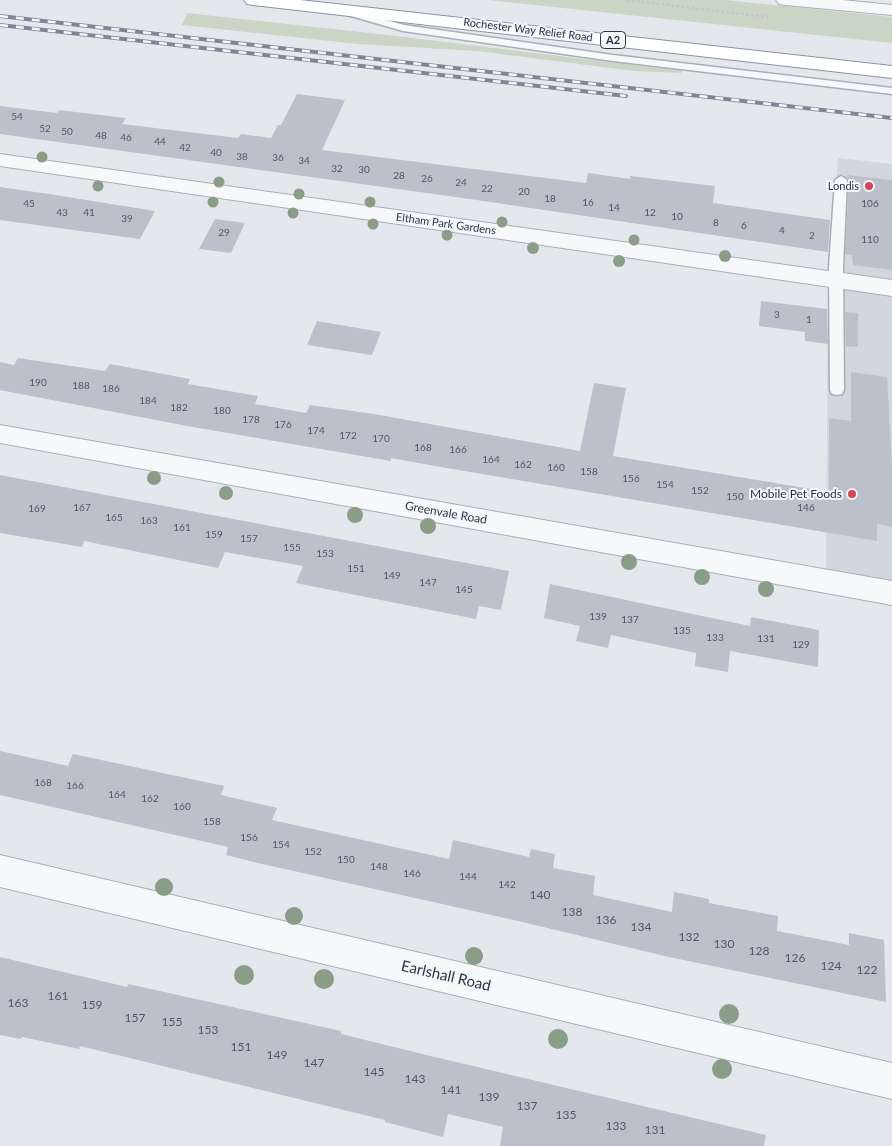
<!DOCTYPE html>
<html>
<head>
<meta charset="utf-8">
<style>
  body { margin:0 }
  canvas { display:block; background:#e4e7ec }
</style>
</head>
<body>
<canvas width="892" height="1146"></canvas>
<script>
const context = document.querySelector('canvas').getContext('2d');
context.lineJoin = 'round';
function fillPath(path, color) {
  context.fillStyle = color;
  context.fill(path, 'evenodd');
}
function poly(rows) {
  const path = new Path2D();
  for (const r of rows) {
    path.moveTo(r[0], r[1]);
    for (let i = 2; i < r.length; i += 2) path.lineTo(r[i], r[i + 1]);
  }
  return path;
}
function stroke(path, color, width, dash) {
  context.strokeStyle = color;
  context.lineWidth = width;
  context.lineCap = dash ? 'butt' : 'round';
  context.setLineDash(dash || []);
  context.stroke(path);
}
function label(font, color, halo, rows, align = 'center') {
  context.font = font + ' Lato,sans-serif';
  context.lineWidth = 4;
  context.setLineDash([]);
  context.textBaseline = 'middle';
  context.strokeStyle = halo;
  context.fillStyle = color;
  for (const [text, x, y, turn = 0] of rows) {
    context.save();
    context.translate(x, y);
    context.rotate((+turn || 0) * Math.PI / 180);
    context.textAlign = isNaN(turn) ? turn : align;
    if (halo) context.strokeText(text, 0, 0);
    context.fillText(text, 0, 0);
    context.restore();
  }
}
const built = poly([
  [838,158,892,164,892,582,826,573,828,285]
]);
const green = poly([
  [488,0,725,0,892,17,892,43],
  [187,13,388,35,682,71,681,73,634,71,477,51,358,44,182,25]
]);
const building = poly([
  [297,94,345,100,322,150,586,183,588,173,630,179,630,176,715,186,713,203,830,220,828,252,470,199,0,134,0,106,57,113,59,110,126,118,122,124,238,138,241,134,271,138,278,125,281,125],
  [846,175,892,180,892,270,853,265,852,255,845,254,849,180],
  [0,187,49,194,155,211,140,239,0,220],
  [215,219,245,223,231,253,199,249],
  [761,301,827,309,828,344,805,341,805,332,759,326],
  [845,312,858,313,858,347,846,346],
  [317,321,381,332,372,355,307,345],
  [18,358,105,371,110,364,190,379,188,384,258,396,255,404,306,413,310,405,374,414,580,451,594,383,626,388,613,456,829,492,829,418,851,421,851,372,887,377,892,470,892,527,877,524,877,541,435,466,391,458,391,461,187,426,0,390,0,362,14,365],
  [0,475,509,571,501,610,479,606,476,619,296,583,303,566,225,552,218,568,84,541,82,547,0,533],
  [550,584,750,626,751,617,819,630,818,667,730,651,728,672,695,666,696,653,611,635,608,648,576,641,580,626,544,618],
  [0,751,68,766,73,754,224,786,221,795,277,808,272,820,449,859,453,840,529,857,531,849,555,854,553,868,595,876,593,895,672,912,674,892,709,899,709,903,778,916,777,931,849,945,849,933,884,940,886,1002,669,957,518,921,258,863,226,855,228,847,0,795],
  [0,957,127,987,128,984,341,1031,341,1034,439,1058,766,1135,764,1146,500,1146,503,1127,448,1114,443,1137,385,1122,385,1120,80,1046,79,1049,22,1037,21,1039,0,1035]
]);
const path = poly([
  [627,0,768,17]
]);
const service = poly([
  [348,9,404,25,613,55,892,88,892,94,613,61,403,31,344,14,343,12,344,10,348,9],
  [841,176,847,180,843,267,844,390,842,394,837,395,832,394,830,390,829,267,835,180,841,176]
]);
const minor = poly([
  [776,0,842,0,892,5,892,15,785,5,779,4,776,0],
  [0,154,892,280,892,296,0,166,0,154],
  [0,425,892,581,892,605,0,443,0,425],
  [0,855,892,1063,892,1099,0,887,0,855]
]);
const trunk = poly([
  [244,0,300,0,892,66,892,78,253,5,247,4,244,0]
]);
const rail = poly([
  [0,16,892,118],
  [0,25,626,96]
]);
const trees = [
  [42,157,5.5],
  [219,182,5.5],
  [98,186,5.5],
  [299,194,5.5],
  [213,202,5.5],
  [370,202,5.5],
  [293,213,5.5],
  [502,222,5.5],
  [373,224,5.5],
  [447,235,5.5],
  [634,240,5.5],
  [533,248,6],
  [725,256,6],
  [619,261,6],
  [154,478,7],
  [226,493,7],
  [355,515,8],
  [428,526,8],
  [629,562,8],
  [702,577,8],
  [766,589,8],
  [164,887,9],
  [294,916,9],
  [474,956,9],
  [244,975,10],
  [324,979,10],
  [729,1014,10],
  [558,1039,10],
  [722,1069,10]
];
const markers = [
  [869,186,5,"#d1495b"],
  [852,494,5,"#d1495b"]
];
const numberNames = [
  ["54",17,117],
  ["52",45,129],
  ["50",67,132],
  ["48",101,136],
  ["46",126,138],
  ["44",160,142],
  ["42",185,148],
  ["40",216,153],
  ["38",242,157],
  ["36",278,158],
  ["34",304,161],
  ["32",337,169],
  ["30",364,170],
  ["28",399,176],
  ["26",427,179],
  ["24",461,183],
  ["22",487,189],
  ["20",524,192],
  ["18",550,199],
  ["16",588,203],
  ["45",29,204],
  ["106",870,204],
  ["14",614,208],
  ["43",62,213],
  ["41",89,213],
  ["12",650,213],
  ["10",677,217],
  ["39",127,219],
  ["8",716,223],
  ["6",744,226],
  ["4",782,231],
  ["29",224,233],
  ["2",812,236],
  ["110",870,240],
  ["3",777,315],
  ["1",809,320],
  ["190",38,383],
  ["188",81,386],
  ["186",111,389],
  ["184",148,401],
  ["182",179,408],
  ["180",222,411],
  ["178",251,420],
  ["176",283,425],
  ["174",316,431],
  ["172",348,436],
  ["170",381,439],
  ["168",423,448],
  ["166",458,450],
  ["164",491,460],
  ["162",523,465],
  ["160",556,468],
  ["158",589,472],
  ["156",631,479],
  ["154",665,485],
  ["152",700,491],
  ["150",735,497],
  ["167",82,508],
  ["146",806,508],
  ["169",37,509],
  ["165",114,518],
  ["163",149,521],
  ["161",182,528],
  ["159",214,535],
  ["157",249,539],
  ["155",292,548],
  ["153",325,554],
  ["151",356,569],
  ["149",392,576],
  ["147",428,583],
  ["145",464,590],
  ["139",598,617],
  ["137",630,620],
  ["135",682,631],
  ["133",715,638],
  ["131",766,639],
  ["129",801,645],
  ["168",43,783],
  ["166",75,786],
  ["164",117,795],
  ["162",150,799],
  ["160",182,807],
  ["158",212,822],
  ["156",249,838],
  ["154",281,845],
  ["152",313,852],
  ["150",346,860],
  ["148",379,867],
  ["146",412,874],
  ["144",468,877],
  ["142",507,885]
];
const farStreetnames = [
  ["Rochester Way Relief Road",528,30,7],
  ["Eltham Park Gardens",446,224,8]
];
const shields = [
  [613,40,25]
];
const shieldNames = [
  ["A2",613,40]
];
const farPoinames = [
  ["Londis",859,186]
];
const poiNames = [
  ["Mobile Pet Foods",842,494]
];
const streetNames = [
  ["Greenvale Road",446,513,10]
];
const nearNumbernames = [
  ["140",540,895],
  ["138",572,912],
  ["136",606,920],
  ["134",641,927],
  ["132",689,937],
  ["130",724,944],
  ["128",759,951],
  ["126",795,958],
  ["124",831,966],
  ["122",867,970],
  ["161",58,996],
  ["163",18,1003],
  ["159",92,1005],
  ["157",135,1018],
  ["155",172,1022],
  ["153",208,1030],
  ["151",241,1047],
  ["149",277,1055],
  ["147",314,1063],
  ["145",374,1072],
  ["143",415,1079],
  ["141",451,1090],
  ["139",489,1097],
  ["137",527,1106],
  ["135",566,1115],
  ["133",616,1126],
  ["131",655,1130]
];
const nearStreetnames = [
  ["Earlshall Road",446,976,13]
];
fillPath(built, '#d2d6de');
fillPath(green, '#c9d6c5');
fillPath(building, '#bbc0ca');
stroke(service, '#a9aeb7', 3);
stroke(minor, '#a9aeb7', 2);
stroke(trunk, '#8b94a3', 2);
stroke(path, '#c2c5cb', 2.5, [2.5, 2.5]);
fillPath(service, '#f7f8fa');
fillPath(minor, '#f7f8fa');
fillPath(trunk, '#fff');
stroke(rail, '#7d8696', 4);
stroke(rail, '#f4f6f9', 2.5, [8]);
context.fillStyle = '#899d89';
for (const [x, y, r] of trees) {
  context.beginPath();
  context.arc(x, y, r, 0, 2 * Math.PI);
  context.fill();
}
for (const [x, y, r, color] of markers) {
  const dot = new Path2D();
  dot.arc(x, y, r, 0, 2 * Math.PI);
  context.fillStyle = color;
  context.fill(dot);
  stroke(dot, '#f4f6f9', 2);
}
label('10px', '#4f5766', null, numberNames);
label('11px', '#2b3445', '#f4f6f9', farStreetnames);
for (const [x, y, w] of shields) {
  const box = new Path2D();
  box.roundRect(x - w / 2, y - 8.5, w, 17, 4);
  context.fillStyle = '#f4f6f9';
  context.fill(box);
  stroke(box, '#2b3445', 1);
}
label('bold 11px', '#2b3445', null, shieldNames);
label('11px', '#2b3445', '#f4f6f9', farPoinames, 'right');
label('12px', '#2b3445', '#f4f6f9', poiNames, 'right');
label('12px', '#2b3445', '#f4f6f9', streetNames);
label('12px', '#4f5766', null, nearNumbernames);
label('15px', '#2b3445', '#f4f6f9', nearStreetnames);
</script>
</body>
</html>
